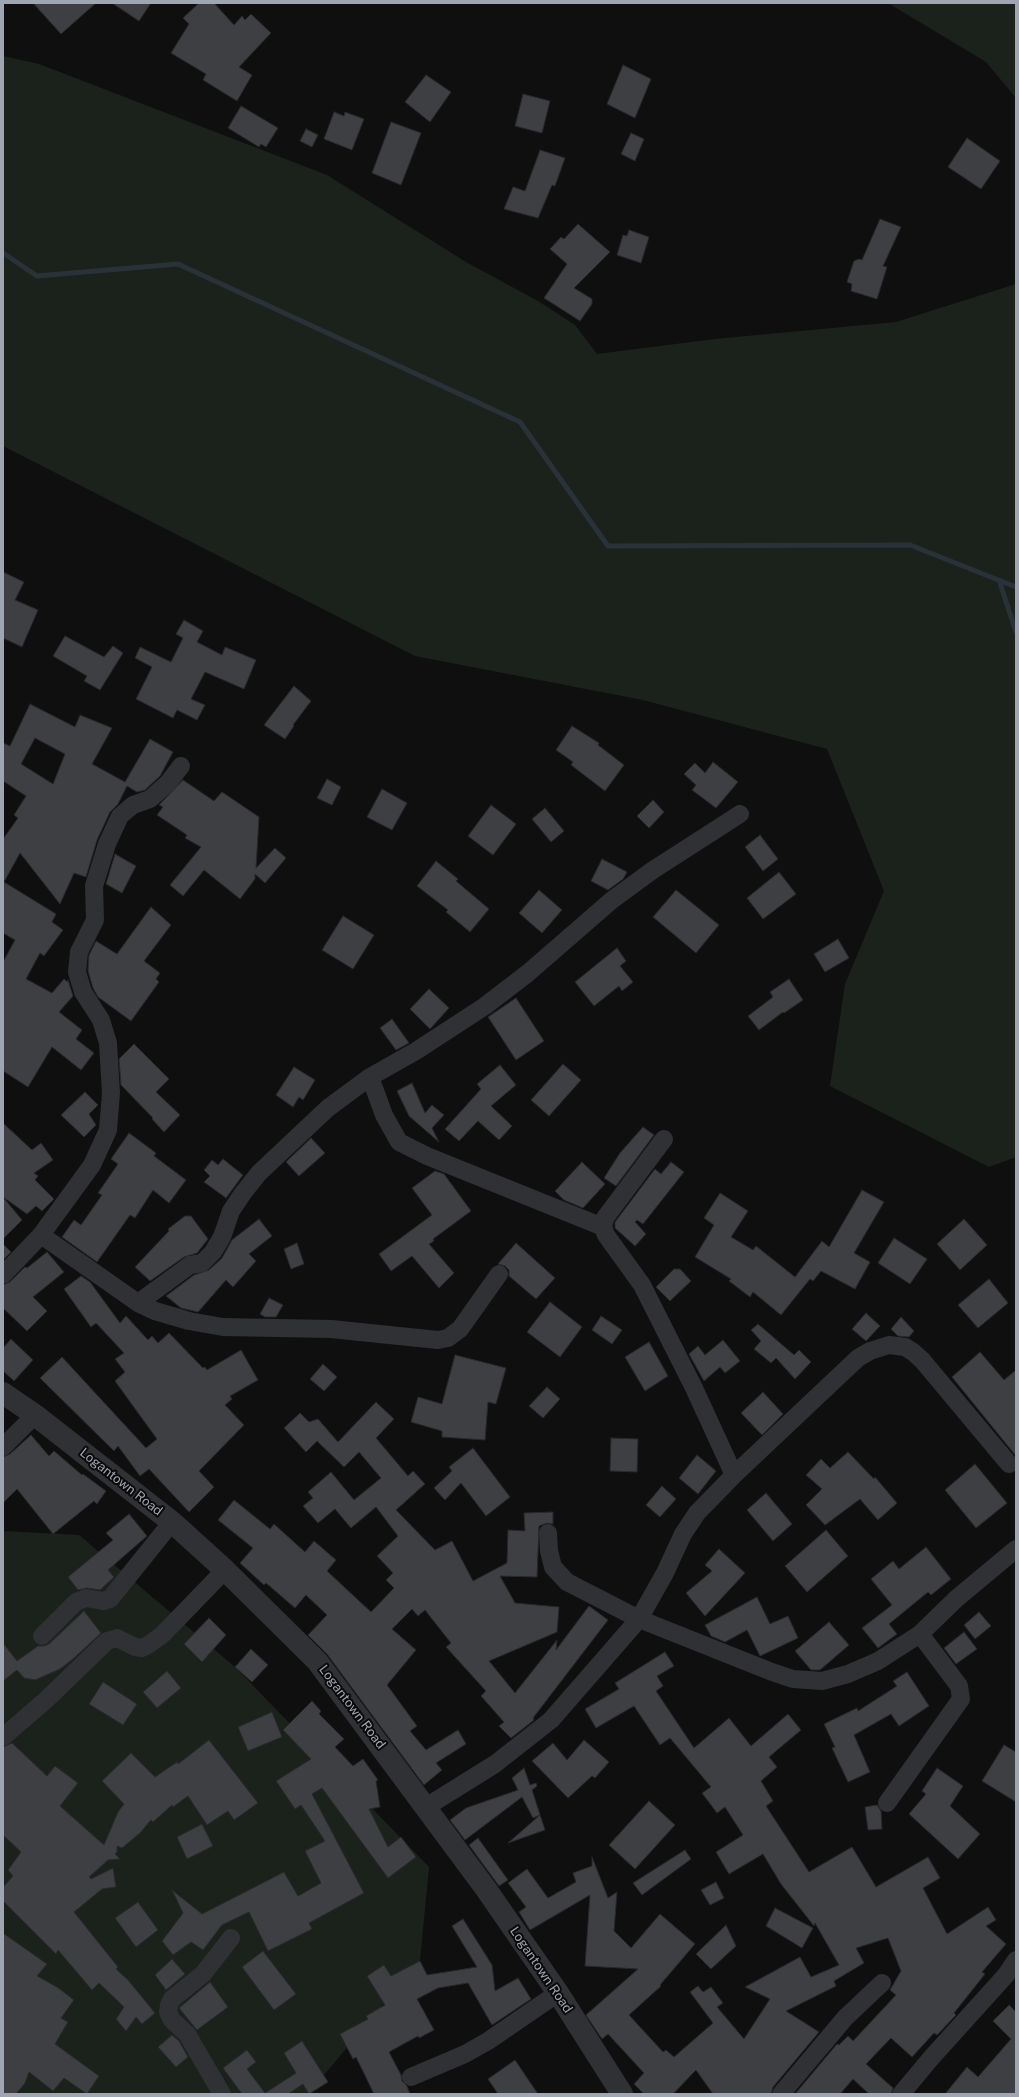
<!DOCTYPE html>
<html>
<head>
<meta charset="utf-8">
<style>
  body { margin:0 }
  #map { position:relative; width:1019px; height:2097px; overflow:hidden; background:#0f0f10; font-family:"Public Sans",sans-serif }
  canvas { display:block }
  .frame { position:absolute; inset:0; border:4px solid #a0a6b1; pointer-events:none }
</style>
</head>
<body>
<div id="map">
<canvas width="1019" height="2097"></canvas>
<div class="frame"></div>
</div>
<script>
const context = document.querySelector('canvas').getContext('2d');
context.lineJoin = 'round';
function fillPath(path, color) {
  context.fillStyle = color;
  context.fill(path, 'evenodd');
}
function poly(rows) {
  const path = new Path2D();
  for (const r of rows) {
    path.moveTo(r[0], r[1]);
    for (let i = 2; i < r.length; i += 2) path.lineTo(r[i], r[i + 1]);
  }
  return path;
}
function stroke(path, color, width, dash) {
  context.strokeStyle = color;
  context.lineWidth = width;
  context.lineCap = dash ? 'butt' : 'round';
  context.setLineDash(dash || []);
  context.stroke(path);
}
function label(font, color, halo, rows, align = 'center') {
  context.font = font + ' "Public Sans",sans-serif';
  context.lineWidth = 4;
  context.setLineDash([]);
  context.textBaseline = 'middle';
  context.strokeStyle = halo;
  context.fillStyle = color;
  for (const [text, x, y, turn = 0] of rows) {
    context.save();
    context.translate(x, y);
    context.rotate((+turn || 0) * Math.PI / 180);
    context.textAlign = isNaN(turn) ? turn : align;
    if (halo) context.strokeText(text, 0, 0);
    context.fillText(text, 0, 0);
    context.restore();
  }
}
const green = poly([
  [888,3,1016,3,1016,98,986,62],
  [3,56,39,64,327,175,466,262,538,301,575,325,597,354,715,339,896,322,1016,284,1016,1157,989,1167,830,1086,845,984,884,891,827,749,643,700,415,656,3,446],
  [3,1531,79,1535,235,1667,429,1867,420,1961,308,2094,3,2094]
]);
const stream = poly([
  [3,253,37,276,178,264,520,422,608,546,910,545,1016,587],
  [999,580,1016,632]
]);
const building = poly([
  [33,3,96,3,61,34,33,3],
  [112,3,151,3,139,21,112,3],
  [199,3,214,3,234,25,242,16,245,20,251,14,271,33,239,67,252,75,237,101,203,80,206,74,171,53,189,24,183,18,199,3],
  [623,65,651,79,635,118,607,104,623,65],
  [426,75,451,92,430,122,405,102,426,75],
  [523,94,550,101,542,133,515,126,523,94],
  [241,106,278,128,266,147,261,144,259,147,228,128,241,106],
  [334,112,344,116,345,112,364,119,352,150,324,139,334,112],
  [391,122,421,133,401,185,372,173,391,122],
  [306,129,318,135,312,147,300,141,306,129],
  [631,133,644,139,635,161,621,154,631,133],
  [967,138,1000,161,981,189,948,167,967,138],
  [540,150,565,158,555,186,552,185,538,218,504,209,513,187,525,191,540,150],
  [880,219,901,227,883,266,887,267,877,299,851,291,852,284,847,282,854,261,859,259,862,260,880,219],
  [578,224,610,252,574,288,592,299,592,304,580,321,544,298,567,264,550,249,561,237,564,239,578,224],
  [629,230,649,237,641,263,617,255,623,235,627,236,629,230],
  [3,572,24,582,15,600,38,610,22,647,3,638,3,572],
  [184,620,203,631,197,642,222,655,225,647,256,660,244,689,205,672,191,699,205,705,197,720,177,710,173,718,136,699,152,667,135,658,140,647,171,662,183,638,176,634,184,620],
  [65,636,104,657,113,646,123,653,100,690,84,681,87,676,53,656,65,636],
  [294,686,311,701,293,725,294,726,285,739,264,725,294,686],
  [30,704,75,727,80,715,112,728,92,764,125,782,150,739,173,752,160,776,145,790,137,792,127,786,118,804,110,812,97,840,86,877,74,873,60,904,20,853,4,882,56,914,52,922,63,930,44,956,40,953,26,979,52,993,64,979,67,982,68,980,73,996,59,1012,82,1030,76,1039,94,1053,81,1070,52,1047,28,1087,3,1071,3,962,15,940,3,933,3,839,18,818,14,815,26,796,3,781,3,743,10,746,30,704],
  [35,738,65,754,53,784,21,764,35,738],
  [572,726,599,743,598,745,624,765,605,791,571,765,573,762,556,750,572,726],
  [713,762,738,782,716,808,692,790,696,785,684,774,695,763,705,773,713,762],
  [327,779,341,787,332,805,317,798,327,779],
  [183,780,214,801,222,792,259,817,256,868,275,848,286,858,265,883,255,874,255,879,240,899,204,870,183,896,170,885,201,847,185,838,187,835,157,815,163,807,159,805,183,780],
  [382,789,407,803,392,830,367,817,382,789],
  [653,800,664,812,649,828,637,816,653,800],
  [491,805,516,824,493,855,468,836,491,805],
  [545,808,564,831,551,842,532,819,545,808],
  [760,835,778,859,763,871,745,847,760,835],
  [115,854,136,866,122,893,106,884,115,854],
  [602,859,627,872,623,879,608,890,591,881,602,859],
  [436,861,458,879,456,881,489,909,470,932,446,912,448,910,417,886,436,861],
  [779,872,796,894,763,919,747,898,779,872],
  [539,890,562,910,542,933,519,913,539,890],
  [676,890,719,925,696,953,653,917,676,890],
  [151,907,171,925,144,961,160,973,156,979,159,982,131,1021,98,997,93,988,88,971,89,955,96,941,117,954,151,907],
  [343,916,374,935,353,969,322,950,343,916],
  [838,939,849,958,825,972,814,954,838,939],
  [617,948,626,961,620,966,633,982,622,991,619,986,594,1006,575,982,617,948],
  [789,979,803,1000,784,1013,783,1012,759,1030,748,1016,773,997,770,992,789,979],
  [429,989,449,1008,430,1029,410,1009,429,989],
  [516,998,544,1041,516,1060,488,1017,516,998],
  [392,1019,409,1043,396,1050,380,1028,392,1019],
  [134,1044,169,1079,156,1092,180,1115,164,1132,152,1119,153,1118,121,1085,119,1059,134,1044],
  [563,1064,581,1080,549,1116,531,1100,563,1064],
  [500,1065,516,1085,491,1106,512,1126,499,1140,478,1121,459,1141,445,1129,481,1089,477,1084,500,1065],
  [294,1067,315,1080,303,1100,299,1097,293,1107,276,1095,294,1067],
  [412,1083,425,1113,432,1105,444,1115,432,1128,439,1142,409,1116,397,1091,412,1083],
  [85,1092,98,1105,89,1114,96,1125,84,1137,61,1115,85,1092],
  [3,1123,32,1150,41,1143,53,1160,34,1173,38,1176,35,1180,54,1199,42,1211,36,1206,27,1214,3,1197,22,1220,3,1239,3,1123],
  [643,1127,654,1135,616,1186,604,1178,620,1153,643,1127],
  [129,1133,156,1153,154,1156,186,1180,169,1203,153,1190,135,1218,130,1215,97,1262,62,1237,74,1220,81,1225,102,1195,98,1193,118,1164,111,1159,129,1133],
  [311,1138,325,1153,299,1176,286,1162,311,1138],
  [223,1159,243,1175,226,1198,204,1182,210,1176,204,1170,212,1160,218,1165,223,1159],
  [582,1162,605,1184,583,1208,564,1200,555,1191,582,1162],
  [671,1162,684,1172,643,1224,637,1220,635,1222,646,1234,635,1246,615,1228,615,1222,655,1169,661,1174,671,1162],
  [435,1171,444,1174,471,1211,433,1239,434,1241,429,1244,454,1273,439,1288,412,1256,391,1271,379,1254,432,1215,412,1188,435,1171],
  [862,1190,884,1202,854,1253,870,1262,855,1289,821,1271,813,1281,810,1279,781,1315,753,1292,750,1297,729,1281,731,1279,695,1257,714,1225,704,1218,720,1193,748,1211,731,1237,753,1250,756,1246,795,1277,822,1241,829,1247,862,1190],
  [185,1216,191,1216,208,1239,197,1253,184,1257,150,1281,135,1267,169,1231,168,1229,185,1216],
  [259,1219,272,1236,249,1254,256,1261,233,1287,226,1280,198,1312,181,1308,166,1296,194,1275,209,1270,222,1258,232,1240,259,1219],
  [964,1219,987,1245,960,1270,937,1244,964,1219],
  [894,1238,927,1259,910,1284,878,1263,894,1238],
  [297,1243,304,1264,291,1269,284,1249,297,1243],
  [516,1243,555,1278,536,1299,509,1276,509,1270,505,1266,498,1264,516,1243],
  [3,1244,11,1252,3,1260,3,1244],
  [47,1252,64,1272,33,1297,47,1311,27,1331,3,1308,3,1285,10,1282,25,1267,27,1268,47,1252],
  [674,1269,680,1269,691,1281,670,1301,656,1287,674,1269],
  [81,1276,90,1282,120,1323,126,1316,148,1340,152,1336,158,1343,169,1333,203,1368,205,1367,207,1370,241,1350,258,1380,230,1396,232,1399,225,1405,244,1425,199,1471,214,1487,189,1512,149,1469,140,1476,118,1446,114,1451,40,1378,62,1357,146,1448,157,1439,115,1381,125,1372,115,1359,124,1353,96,1323,91,1327,64,1289,81,1276],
  [989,1279,1008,1303,978,1328,958,1305,989,1279],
  [269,1298,283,1305,276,1317,265,1317,260,1314,269,1298],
  [550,1302,582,1327,560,1357,527,1332,550,1302],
  [866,1313,880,1326,866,1341,852,1329,866,1313],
  [601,1316,622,1330,612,1344,592,1330,601,1316],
  [901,1317,914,1331,909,1337,898,1336,891,1329,901,1317],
  [758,1324,794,1355,799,1350,811,1362,795,1379,776,1358,771,1363,754,1349,761,1341,751,1330,758,1324],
  [11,1339,33,1360,14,1381,3,1371,3,1348,11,1339],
  [723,1340,740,1361,725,1373,720,1367,704,1381,689,1354,698,1346,705,1355,723,1340],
  [649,1342,668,1376,645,1391,625,1357,649,1342],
  [980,1352,1004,1380,1016,1370,1016,1456,952,1377,980,1352],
  [455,1355,506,1368,496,1404,488,1402,485,1440,442,1437,442,1431,411,1422,418,1397,442,1404,455,1355],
  [323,1364,337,1377,324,1391,310,1379,323,1364],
  [547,1387,560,1399,543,1418,529,1406,547,1387],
  [763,1392,783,1414,762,1435,741,1413,763,1392],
  [376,1402,394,1419,376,1438,408,1476,413,1471,425,1484,396,1510,435,1550,452,1541,473,1581,507,1563,508,1530,525,1531,524,1513,553,1512,553,1524,547,1523,539,1526,537,1577,500,1576,515,1603,559,1607,557,1632,489,1661,515,1693,557,1640,556,1650,589,1606,608,1620,533,1718,534,1720,511,1738,499,1726,504,1722,481,1696,486,1691,446,1647,451,1643,425,1610,418,1616,412,1609,392,1629,416,1650,387,1685,417,1726,410,1731,426,1750,458,1730,466,1744,436,1763,442,1770,424,1785,327,1654,308,1635,327,1615,306,1595,295,1608,266,1583,264,1585,240,1563,253,1548,218,1520,234,1500,270,1529,274,1524,305,1552,314,1541,336,1560,327,1571,371,1612,394,1588,386,1580,393,1573,377,1556,398,1536,376,1507,351,1528,335,1509,318,1523,303,1506,313,1498,308,1492,331,1472,354,1500,381,1478,359,1452,344,1467,317,1441,306,1452,284,1428,300,1413,309,1422,318,1419,338,1442,376,1402],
  [31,1435,49,1456,54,1451,82,1475,83,1474,106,1491,97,1504,94,1501,53,1534,17,1489,3,1503,3,1457,10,1454,31,1435],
  [611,1438,638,1439,637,1472,610,1471,611,1438],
  [473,1448,510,1497,486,1516,461,1483,445,1500,434,1488,452,1471,449,1467,473,1448],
  [848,1452,874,1479,875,1477,897,1503,878,1520,860,1499,825,1525,806,1505,822,1489,806,1475,821,1459,830,1468,848,1452],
  [697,1455,716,1471,698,1494,679,1478,697,1455],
  [975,1464,1007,1503,976,1528,945,1490,975,1464],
  [662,1486,676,1499,660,1517,646,1505,662,1486],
  [766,1493,792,1524,773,1541,747,1510,766,1493],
  [129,1514,147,1536,108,1570,114,1577,100,1590,87,1588,78,1590,68,1577,113,1540,106,1533,129,1514],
  [826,1530,848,1556,807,1592,785,1566,826,1530],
  [926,1547,951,1579,931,1595,928,1592,889,1624,897,1634,878,1648,862,1628,892,1605,871,1579,893,1561,899,1569,926,1547],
  [719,1549,745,1573,705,1616,686,1593,712,1571,705,1565,719,1549],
  [757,1597,770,1624,788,1616,798,1638,760,1656,747,1630,725,1642,711,1636,705,1625,757,1597],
  [84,1611,101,1633,74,1658,60,1669,35,1680,24,1678,17,1670,3,1681,3,1643,17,1661,38,1646,44,1646,49,1644,84,1611],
  [979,1612,991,1626,975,1639,964,1625,979,1612],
  [209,1618,226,1635,202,1662,184,1644,209,1618],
  [829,1622,849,1645,820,1670,811,1670,795,1651,829,1622],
  [964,1632,977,1649,956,1664,944,1648,964,1632],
  [251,1649,268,1665,252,1682,235,1667,251,1649],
  [665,1652,674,1666,657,1676,663,1686,656,1691,694,1748,729,1718,751,1746,788,1714,801,1730,769,1757,777,1767,761,1781,773,1801,766,1806,809,1872,852,1847,876,1887,928,1857,940,1878,923,1888,947,1934,988,1907,996,1920,986,1926,1006,1944,982,1972,985,1974,954,2013,956,2015,937,2035,934,2033,912,2057,891,2038,866,2064,893,2088,891,2094,869,2094,853,2079,840,2094,795,2094,837,2044,839,2045,848,2036,853,2041,896,1995,890,1990,901,1971,888,1938,856,1948,864,1963,834,1981,836,1986,786,2011,819,2032,773,2087,771,2094,713,2094,696,2070,673,2094,644,2094,634,2084,644,2073,608,2034,602,2039,586,2015,638,1969,585,1966,590,1895,530,1930,519,1912,526,1907,508,1883,527,1869,548,1898,576,1882,573,1873,592,1866,592,1857,608,1898,617,1892,614,1931,631,1948,660,1914,695,1944,660,1985,661,1986,629,2015,663,2052,666,2050,674,2057,713,2023,690,1992,698,1986,703,1992,711,1987,723,2003,717,2007,744,2039,770,1999,745,1987,800,1957,811,1977,839,1965,815,1923,814,1926,781,1884,763,1854,729,1874,716,1852,743,1835,725,1807,717,1813,702,1793,711,1787,670,1738,660,1745,634,1706,596,1728,585,1709,619,1689,615,1683,665,1652],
  [167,1671,181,1688,157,1708,143,1692,167,1671],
  [907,1672,929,1706,899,1726,891,1714,854,1735,870,1772,848,1782,832,1748,835,1747,824,1724,857,1708,858,1711,897,1686,893,1681,907,1672],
  [103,1682,137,1704,123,1725,89,1704,103,1682],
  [312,1701,321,1711,319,1714,344,1739,335,1747,353,1766,363,1759,378,1780,376,1781,380,1807,369,1809,388,1847,401,1837,416,1857,388,1878,322,1788,312,1794,364,1893,309,1923,312,1929,268,1951,249,1912,222,1925,203,1950,191,1942,173,1955,162,1941,183,1913,172,1890,202,1914,284,1872,298,1896,321,1883,305,1851,325,1841,301,1805,295,1809,276,1781,311,1759,283,1730,312,1701],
  [272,1712,282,1737,248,1751,238,1727,272,1712],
  [209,1740,258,1803,234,1820,228,1811,207,1825,188,1796,173,1807,172,1805,153,1822,151,1820,140,1833,122,1848,117,1846,117,1852,115,1854,120,1859,108,1860,89,1877,91,1879,113,1868,116,1887,102,1889,74,1912,118,1967,116,1969,128,1980,155,2013,142,2024,136,2017,126,2031,116,2019,124,2007,99,1983,92,1990,58,1950,56,1954,3,1901,3,1887,13,1876,8,1870,21,1852,3,1835,3,1747,12,1743,47,1776,55,1766,78,1783,60,1806,104,1845,118,1812,124,1804,102,1781,131,1753,155,1777,177,1762,178,1764,209,1740],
  [584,1740,609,1762,595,1778,592,1776,568,1798,532,1761,553,1743,567,1760,584,1740],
  [1004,1745,1016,1752,1016,1802,982,1781,1004,1745],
  [524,1768,530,1785,536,1783,537,1786,532,1790,545,1830,508,1843,540,1815,533,1818,522,1797,465,1840,450,1820,466,1808,518,1790,512,1778,524,1768],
  [937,1768,963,1786,950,1806,980,1834,958,1859,909,1814,926,1794,922,1791,937,1768],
  [649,1801,675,1825,635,1869,609,1845,649,1801],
  [877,1805,881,1811,882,1829,868,1830,865,1807,877,1805],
  [202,1824,213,1846,187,1859,177,1837,202,1824],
  [478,1838,508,1880,499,1886,469,1845,478,1838],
  [685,1850,691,1859,642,1895,633,1883,685,1850],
  [716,1882,724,1898,710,1905,701,1890,716,1882],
  [138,1902,158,1930,136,1947,115,1918,138,1902],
  [775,1908,813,1928,802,1948,766,1926,775,1908],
  [463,1919,492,1965,495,1991,518,1978,531,1999,492,2025,468,1983,438,1988,417,1999,434,2030,419,2038,418,2036,389,2052,401,2075,402,2081,407,2086,410,2094,374,2094,356,2057,353,2059,340,2034,368,2019,366,2016,385,2005,367,1976,384,1965,391,1976,420,1961,427,1975,477,1967,452,1926,463,1919],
  [726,1925,736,1946,711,1969,696,1954,726,1925],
  [3,1933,47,1964,37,1976,57,1987,74,2000,61,2018,68,2022,55,2044,99,2076,87,2094,64,2078,53,2091,29,2072,25,2083,16,2094,3,2094,3,1933],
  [263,1951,296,1994,274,2010,242,1967,263,1951],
  [172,1959,185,1974,166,1990,155,1975,172,1959],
  [210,1982,228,2007,197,2030,179,2008,210,1982],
  [1009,2005,1016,2012,1016,2094,945,2094,967,2067,978,2077,1011,2039,993,2021,1009,2005],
  [172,2035,179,2041,188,2057,176,2067,158,2047,172,2035],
  [302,2041,328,2082,309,2094,303,2084,288,2094,242,2094,223,2068,247,2050,256,2062,247,2069,265,2093,296,2073,284,2053,302,2041],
  [515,2060,538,2094,498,2094,488,2079,515,2060]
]);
const minor = poly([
  [370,1077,384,1115,399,1142,427,1156,603,1227],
  [664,1139,605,1218,603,1227,606,1235,642,1285,694,1388,734,1475],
  [41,1235,138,1303,155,1311,189,1321,223,1327,331,1329,438,1340,448,1338,460,1329,499,1274],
  [3,1275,41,1235,92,1165,108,1130,111,1093,108,1043,101,1020,83,992,77,972,79,952,95,920,94,886,107,844,120,816,133,805,150,799,168,783,181,766],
  [138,1303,190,1265,202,1263,213,1252,222,1237,231,1211,243,1193,259,1173,328,1108,370,1077,416,1051,485,1006,528,973,612,900,653,870,740,814],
  [3,1447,35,1415],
  [548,1533,549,1551,553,1567,567,1582,639,1619,772,1672,793,1679,822,1681,848,1674,878,1661,920,1634,956,1599,1016,1549],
  [42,1636,76,1602,86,1598,103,1601,110,1599,172,1522],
  [3,1737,46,1700,107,1641,117,1638,135,1647,142,1648,148,1645,162,1635,225,1570],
  [887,1803,961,1699,959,1686,920,1634],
  [426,1807,495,1764,551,1720,639,1619,665,1573,683,1534,697,1513,734,1475,858,1358,870,1351,889,1345,905,1347,913,1352,922,1360,1009,1464],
  [411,2077,465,2054,488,2041,558,1993],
  [222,2094,187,2034,172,2020,168,2012,169,2005,172,1999,203,1974,231,1938],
  [781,2094,845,2018,882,1983],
  [901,2094,932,2057,1006,1975,1016,1960]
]);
const tertiary = poly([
  [3,1393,35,1415,172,1522,225,1570,317,1661,486,1889,558,1993,622,2094]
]);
const streetNames = [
  ["Logantown Road",121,1482,38],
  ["Logantown Road",352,1707,53],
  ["Logantown Road",541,1970,56]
];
fillPath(green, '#1b221c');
stroke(stream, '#293238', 5);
fillPath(building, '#3e3f43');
stroke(building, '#29292c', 1);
stroke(minor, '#303135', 18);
stroke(tertiary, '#303135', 22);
label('13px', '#a0a6b1', '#0a0a0b', streetNames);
</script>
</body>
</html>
